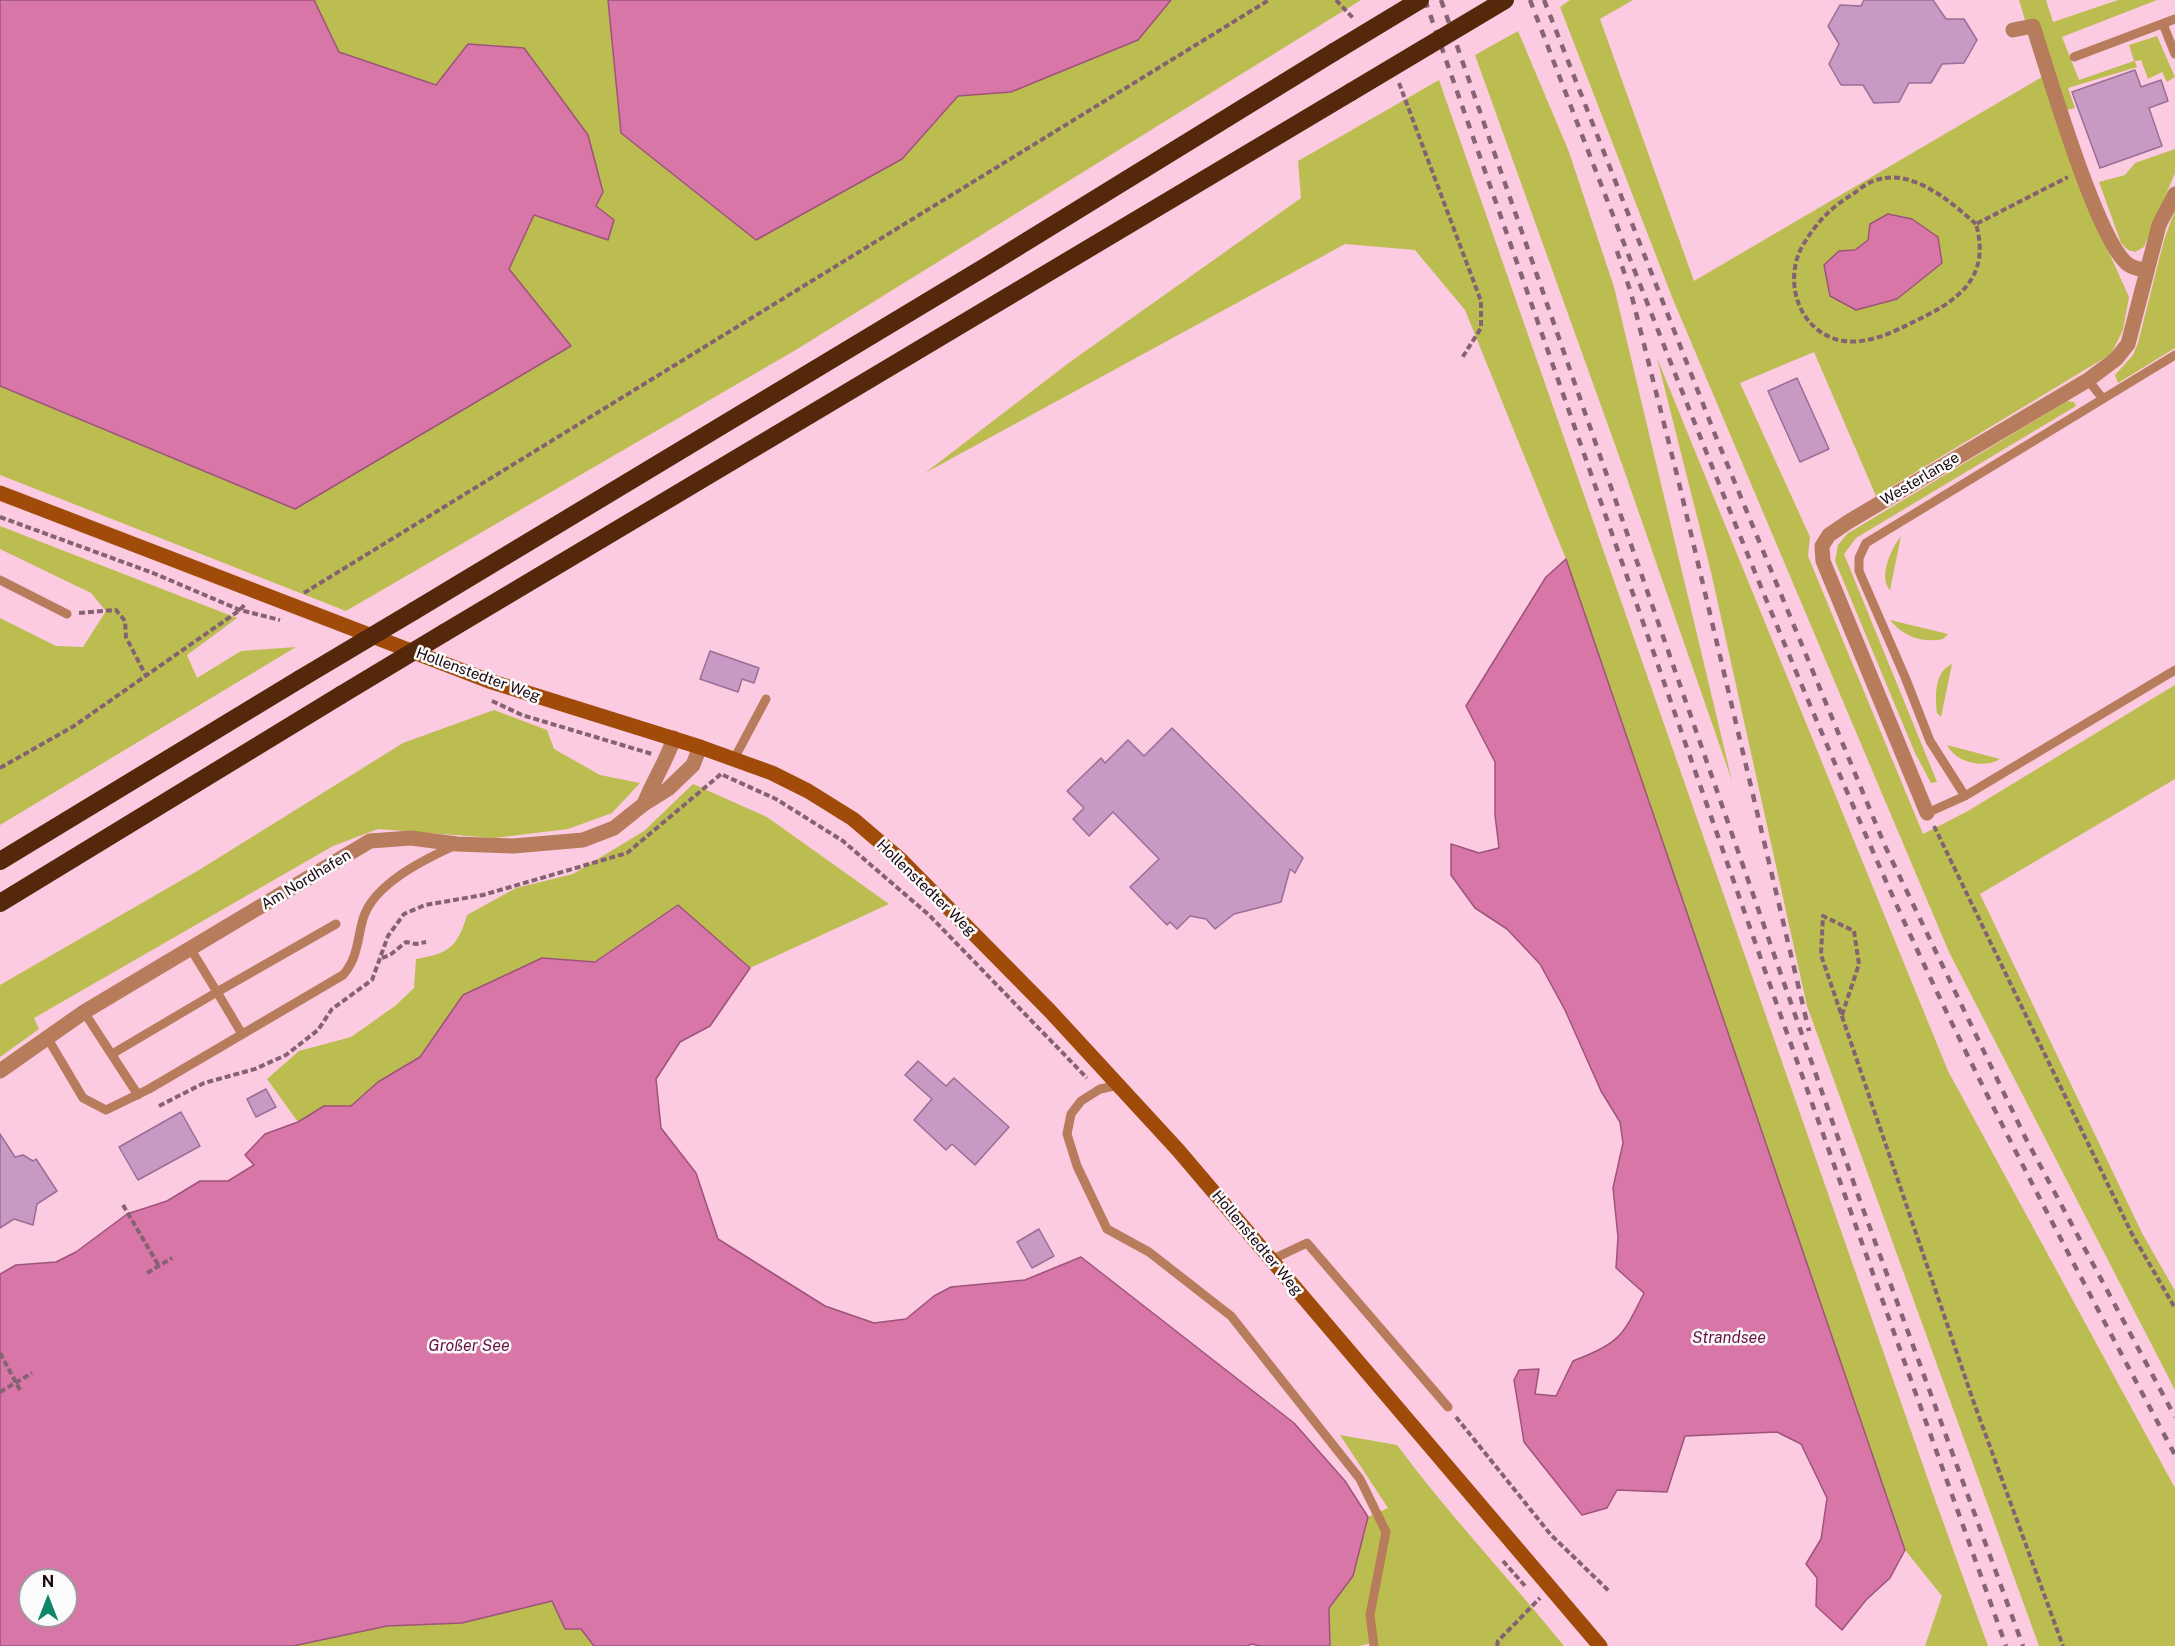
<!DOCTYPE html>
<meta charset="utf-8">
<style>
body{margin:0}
#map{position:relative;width:2175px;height:1646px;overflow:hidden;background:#fccae1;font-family:"Public Sans",sans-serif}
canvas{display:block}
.north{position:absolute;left:18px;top:1568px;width:60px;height:60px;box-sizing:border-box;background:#fbfbfb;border:2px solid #a1999d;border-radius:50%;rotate:0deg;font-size:16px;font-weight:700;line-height:24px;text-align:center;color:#190610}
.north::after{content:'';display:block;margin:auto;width:21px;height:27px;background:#0b8769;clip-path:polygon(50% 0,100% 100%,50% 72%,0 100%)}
</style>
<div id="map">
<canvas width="2175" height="1646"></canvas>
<div class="north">N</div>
</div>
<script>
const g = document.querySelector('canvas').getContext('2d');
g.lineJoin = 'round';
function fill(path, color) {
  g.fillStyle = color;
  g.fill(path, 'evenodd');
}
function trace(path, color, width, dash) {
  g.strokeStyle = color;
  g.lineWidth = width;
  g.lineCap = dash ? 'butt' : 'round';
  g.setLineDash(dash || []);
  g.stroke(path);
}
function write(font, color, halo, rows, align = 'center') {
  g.font = font + ' "Public Sans",sans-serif';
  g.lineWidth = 5;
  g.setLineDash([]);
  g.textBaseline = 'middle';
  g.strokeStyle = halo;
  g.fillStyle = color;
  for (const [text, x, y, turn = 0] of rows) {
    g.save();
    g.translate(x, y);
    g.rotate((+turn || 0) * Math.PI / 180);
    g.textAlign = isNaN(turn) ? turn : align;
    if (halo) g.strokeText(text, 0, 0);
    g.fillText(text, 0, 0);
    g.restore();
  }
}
const green = new Path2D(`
 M0,0H1361L794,351L346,611L0,475Z
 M1570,0H1633L1600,19L1694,281L2042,77L2019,0H2046L2053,22L2118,0H2157L2062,37L2079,80L2134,61L2129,45L2157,36L2175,77L2167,82L2162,72L2148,79L2141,60L2135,61L2137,67L2068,88L2075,108L2054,113L2077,181L2129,297L2123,330L2111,354L1876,496L1814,352L1740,383L1810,537L1808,556L1923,834L1968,811L2175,685V779L1980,894L2142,1233L2175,1291V1390L1949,952L1672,297L1560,7ZM1887,214L1912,219L1856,310L1839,251L1855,250L1869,240L1871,224Z
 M1518,31L1569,152L1614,287L1732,781L1623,467L1475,55Z
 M1439,80L1933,1494L1988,1646H1925L1942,1596L1905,1550L1566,559L1465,310L1415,250L1345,244L925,473L1070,362L1301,198L1298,161Z
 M2175,149V173L2144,247L2135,252L2128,250L2121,243L2099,182L2125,175L2135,163Z
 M2175,210V348L2118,383L2115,375L2133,355L2138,343L2164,240Z
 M1657,358L1948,1071L2175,1488V1646H2039L1807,1006L1711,572Z
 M2067,401L2074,402L2076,406L1856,538L1844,554L1937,782L1931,783L1915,753L1835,561L1838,545L1847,534Z
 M0,526L237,618L187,655L197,678L241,651L296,647L0,825V618L56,646L83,647L106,611L91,593L0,549Z
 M1901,536L1890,590C1878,577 1891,549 1901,536Z
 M1890,620L1948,634L1943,639C1922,643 1904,637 1890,620Z
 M1952,664L1941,717L1937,713C1935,697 1934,672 1952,664Z
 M494,710L547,730L554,749L600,775L640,783L612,813L568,829L494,838L378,829L333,846L34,1018L39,1029L0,1057V985L199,870L403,743Z
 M1947,745L2000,759C1984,769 1956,763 1947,745Z
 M693,784L767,817L889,904L750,968L678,905L595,962L542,958L464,995L420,1057L378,1082L351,1106H324L298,1122L267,1079L299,1051L351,1037L395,1006L414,988L416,959C448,953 457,949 467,915L516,888L573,874L644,831Z
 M1340,1435L1397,1445C1449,1515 1509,1578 1564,1646H1378L1376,1642L1359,1646H1330L1329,1608L1353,1576L1368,1517L1388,1508Z
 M553,1601L565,1629H581L594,1646H293L387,1626L462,1623Z`);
const water = new Path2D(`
 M0,0H314L339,52L436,85L468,44L524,48L588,135L603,192L596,206L614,220L608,240L534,215L509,269L571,346L295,509L0,386Z
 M608,0H1171L1138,40L1011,92L958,96L902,159L756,240L621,133Z
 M1888,214L1912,219L1938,237L1942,263L1897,299L1856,310L1830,296L1824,265L1839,251L1855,250L1868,240L1870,224Z
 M1566,559L1905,1550L1890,1578L1866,1600L1842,1630L1816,1606L1817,1578L1806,1564L1821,1539L1827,1498L1801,1444L1777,1432L1685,1436L1667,1492L1617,1490L1607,1508L1582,1515L1524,1442L1514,1380L1519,1370L1539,1369L1535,1394L1556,1396L1573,1361C1621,1342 1622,1337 1644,1293L1616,1268L1618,1237L1613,1188L1623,1143L1620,1122L1601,1091L1565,1010L1540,964L1507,929L1475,908L1451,875V844L1479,853L1499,848L1495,815V762L1466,706L1546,577Z
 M678,905L750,968L710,1026L680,1042L656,1079L661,1128L696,1173L718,1239L825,1306L874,1323L906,1319L934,1296L951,1287L1025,1280L1081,1257L1294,1423L1345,1481L1368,1517L1353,1576L1329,1608L1330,1646H1260L1252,1644L1247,1646H594L581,1629H565L552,1601L462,1623L387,1626L293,1646H0V1274L16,1265L56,1262L76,1252L127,1214L167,1201L200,1181H228L254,1165L245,1155L265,1134L298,1122L324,1106H351L378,1082L420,1057L463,995L542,958L595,962ZM30,1580H66V1616H30Z`);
const building = new Path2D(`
 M1864,0H1933L1946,19H1964L1977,40L1964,63L1942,64L1931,83H1909L1899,102L1874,103L1863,85H1841L1829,64L1839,44L1828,26L1840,5L1861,6Z
 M2135,70L2141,87L2161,80L2168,101L2149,108L2162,146L2100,168L2072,92Z
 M1797,378L1829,449L1800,462L1768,391Z
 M710,651L759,668L754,683L742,679L738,692L700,679Z
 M1172,728L1303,858L1295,873L1290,869L1281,902L1234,914L1215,929L1206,919L1190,916L1177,929L1170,922L1167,925L1130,887L1159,859L1113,812L1089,836L1073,819L1084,808L1067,791L1101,758L1105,763L1128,740L1144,756Z
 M918,1061L946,1086L954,1078L1009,1127L975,1165L952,1144L946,1150L914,1120L932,1099L905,1075Z
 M266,1089L276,1107L256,1117L247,1099Z
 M181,1112L200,1146L138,1180L119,1147Z
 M0,1134L15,1157L23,1155L33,1161L36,1159L57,1191L37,1204L33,1225L14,1219L0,1228Z
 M1039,1229L1054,1256L1032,1268L1017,1242Z`);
const path = new Path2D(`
 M1336,0L1354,19
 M1399,83L1481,301V328L1462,358
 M1976,224C1951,202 1913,168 1876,180C1868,182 1860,189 1853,194C1830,208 1817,222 1803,245C1782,281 1799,334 1844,341C1866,344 1890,334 1909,324C1954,303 1992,281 1976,224L2068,177
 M0,517L153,573L240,610L280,620
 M304,593L1269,0
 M79,613L116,610L125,621L126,637L145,674
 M492,701L522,715L652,754
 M0,768L74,726L240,610L246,603
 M723,775L776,799L843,841L929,915L1087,1078
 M1934,826L2132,1234L2175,1308
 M382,958L390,955L406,942L416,944L426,942
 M1842,1015L1859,964L1854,931L1823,916L1821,955L1974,1403L2063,1646
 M159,1106L204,1083L255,1069L286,1055L318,1030L332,1009L372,980L388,936L404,914L425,905L483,895L627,853L721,774
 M123,1205L159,1266
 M147,1273L172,1258
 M0,1353L20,1390
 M0,1392L32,1373
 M1456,1417L1551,1535L1610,1592
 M1503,1561L1526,1587
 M1497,1646L1498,1641L1540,1598`);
const lane = new Path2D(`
 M2163,24L2175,54
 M2074,57L2175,19
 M2088,380L2103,399
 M0,580L67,614
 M734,759L766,699
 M1965,796L1930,741L1905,677L1859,571V558L1866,543L2175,355
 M1927,813L1965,796L2175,670
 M190,948L217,992L336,924
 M84,1012L138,1095
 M48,1039L83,1098L106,1110L149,1089L343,975C358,958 357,940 363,919C373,884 425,859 456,845
 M112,1054L217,992L242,1034
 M1119,1085L1100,1089L1081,1101L1071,1114L1067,1134L1077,1166L1107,1229L1149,1252L1231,1316L1360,1479L1386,1532L1370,1615L1374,1646
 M1271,1260L1307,1243L1448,1407`);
const street = new Path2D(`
 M2013,30L2033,26C2047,68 2098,245 2129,265C2133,268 2141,269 2146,271
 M644,804C653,781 666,762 674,738
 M1927,813L1823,561L1822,546L1829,535L1848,522L2088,380L2116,359L2128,344L2159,225L2175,194
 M0,1071L84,1012L370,841L411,838L457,844L513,846L583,840L614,828L644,804L668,789L693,765L700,747`);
const secondary = new Path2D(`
 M0,493L489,681L700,747L772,773L808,791L853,819L901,860L1050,1011L1178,1150L1600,1646`);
const highway = new Path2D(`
 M414,611L985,267L1334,52
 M444,633L1351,92
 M0,861L300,679
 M0,903L341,695`);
const rail = new Path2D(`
 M1425,0L1783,1022L2006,1646
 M1441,0L1859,1198L2023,1646
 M1530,0C1639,284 1749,568 1871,847C1961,1055 2069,1255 2175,1455
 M1544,0L1716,437L1885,846L2026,1139L2175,1417
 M1617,251L1631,293L1678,479L1809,1031`);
const highwayBridge = new Path2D(`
 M1334,52L1420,0
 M1351,92L1505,0
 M300,679L414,611
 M341,695L444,633`);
const streetNames = [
 ["Westerlange",1920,479,-31],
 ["Hollenstedter Weg",478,675,20],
 ["Am Nordhafen",306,880,-31],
 ["Hollenstedter Weg",926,888,44],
 ["Hollenstedter Weg",1257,1243,50]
];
const waterNames = [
 ["Strandsee",1729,1338],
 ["Großer See",469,1346]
];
fill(green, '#bcbd50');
fill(water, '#d776a7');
trace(water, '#9e547a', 1.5);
fill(building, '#c89ac3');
trace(building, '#9a6e96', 1.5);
trace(path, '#846272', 4, [6, 3]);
trace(lane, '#b77c5b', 9);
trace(street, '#b77c5b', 15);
trace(secondary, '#a04b0a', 15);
trace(highway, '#55280b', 18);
trace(rail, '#866475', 4.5, [8, 8]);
trace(highwayBridge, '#55280b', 18);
write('15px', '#190610', '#fbfbfb', streetNames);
write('italic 16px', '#691246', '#fbfbfb', waterNames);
</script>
